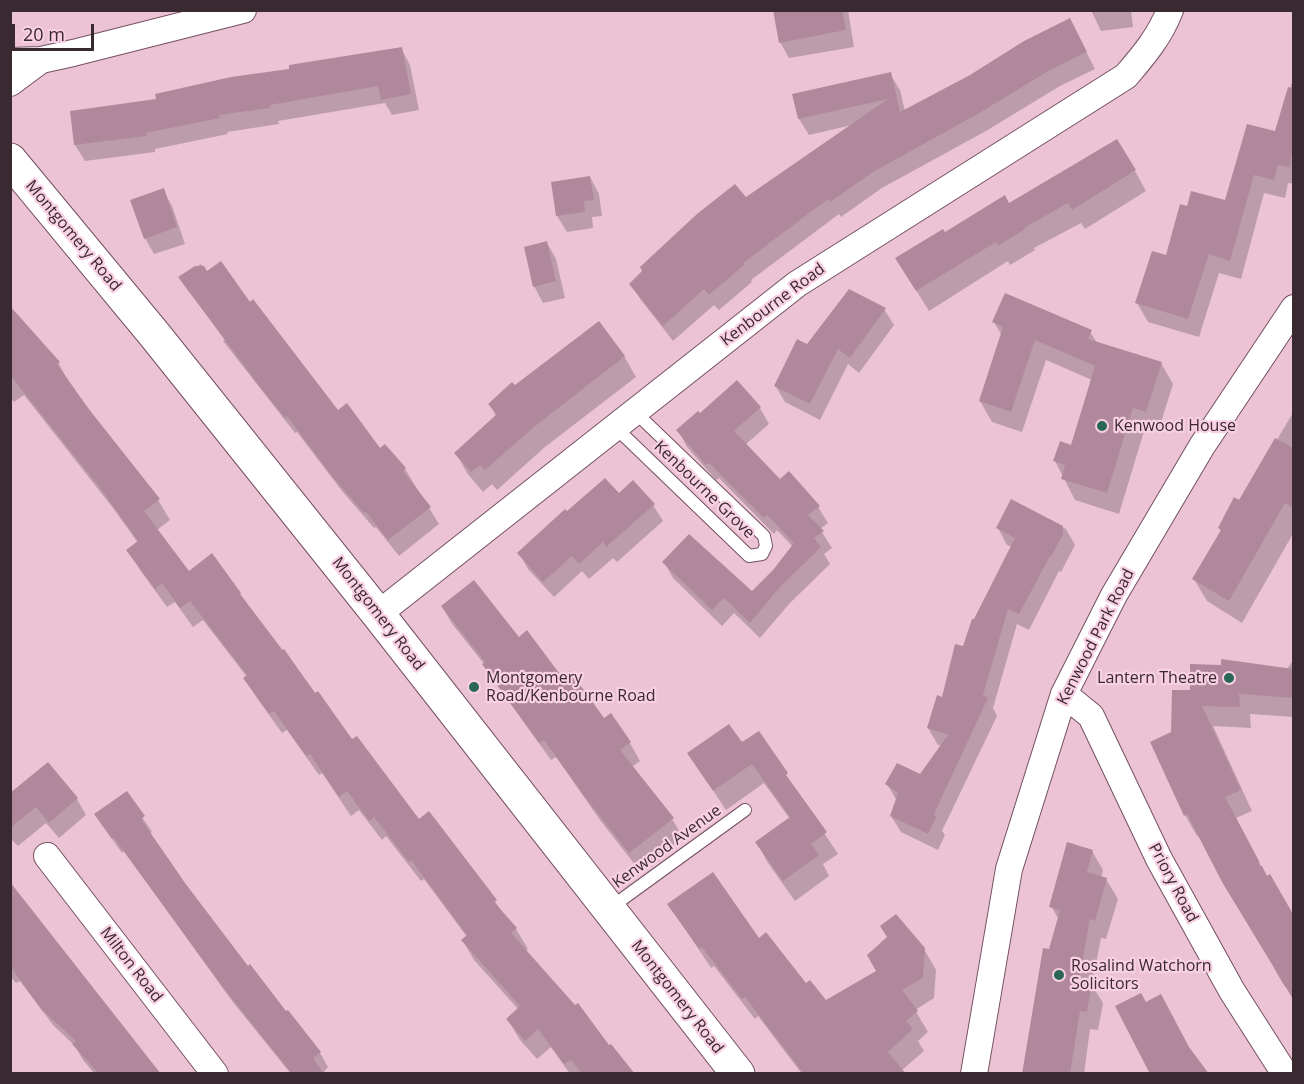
<!DOCTYPE html>
<style>
body{margin:0}
#map{position:relative;width:1304px;height:1084px;overflow:hidden;background:#ecc3d5;font-family:"Open Sans",sans-serif}
canvas{display:block}
.frame{position:absolute;inset:0;border:12px solid #392930;pointer-events:none}
.scale{position:absolute;left:12px;top:24px;width:82px;height:27px;box-sizing:border-box;border:3px solid #392930;border-top:0;padding-left:8px;font-size:18px;line-height:21px;white-space:nowrap;color:#392930;-webkit-text-stroke:4px #f9d0e3;paint-order:stroke}
</style>
<div id="map">
<canvas width="1304" height="1084"></canvas>
<div class="frame"></div>
<div class="scale">20 m</div>
</div>
<script>
const g = document.querySelector('canvas').getContext('2d');
g.lineJoin = 'round';
function fill(path, color) {
  g.fillStyle = color;
  g.fill(path, 'evenodd');
}
function trace(path, color, width, dash) {
  g.strokeStyle = color;
  g.lineWidth = width;
  g.lineCap = dash ? 'butt' : 'round';
  g.setLineDash(dash || []);
  g.stroke(path);
}
function write(font, color, halo, rows, align = 'center') {
  g.font = font + ' "Open Sans",sans-serif';
  g.lineWidth = 4.5;
  g.setLineDash([]);
  g.textBaseline = 'middle';
  g.strokeStyle = halo;
  g.fillStyle = color;
  for (const [text, x, y, turn = 0] of rows) {
    g.save();
    g.translate(x, y);
    g.rotate((+turn || 0) * Math.PI / 180);
    g.textAlign = isNaN(turn) ? turn : align;
    if (halo) g.strokeText(text, 0, 0);
    g.fillText(text, 0, 0);
    g.restore();
  }
}
const shadow = new Path2D(`
 M774,10H848L854,47L789,58L780,42Z
 M1091,10H1131L1133,27L1101,31Z
 M1078,36L1095,69L1060,86L986,131L882,188L841,217L839,214L751,280L752,282L719,310L714,305L673,341L641,300L631,284L746,199L852,125L809,135L799,119L794,96L890,74L900,90L905,111Z
 M401,48L410,65L419,110L392,115L385,103L278,121L279,124L227,132L228,134L155,149V152L85,161L75,145L71,112L158,100Z
 M1294,76V184L1288,183L1285,198L1264,193L1241,279L1219,273L1199,337L1148,322L1137,303L1167,257L1188,208L1226,202L1276,133Z
 M1135,171L1146,191L1085,229L1081,223L1034,248L1035,250L1010,265L1008,261L929,311L909,279L944,234L1009,205Z
 M590,177L599,194L602,216L592,217L593,228L567,232L557,216L552,183Z
 M163,190L172,206L185,244L154,254L145,238Z
 M547,243L556,259L565,298L543,303L534,286Z
 M201,264L207,273L249,304L337,412L405,469L439,524L399,556L376,527L374,528L342,491L297,432L295,433L231,351L223,341L225,340L191,292H189L180,278Z
 M10,308L58,362L69,383L158,500L170,520L157,530L188,573L240,594L352,741L419,821L495,901L503,914L516,929L528,949L525,951L633,1074H570L551,1047L537,1059L520,1040L508,1020L519,1010L474,960L463,941L467,937L424,879L421,881L386,836L382,840L359,810L351,816L322,773L319,775L287,730L282,733L257,698L245,678L247,677L203,620L193,627L175,602L167,607L140,570L128,550L138,543L113,508L24,395L14,402L10,397Z
 M884,309L894,325L859,373L848,364L820,420L785,402L775,385L807,346Z
 M994,322L1090,332L1098,344L1161,363L1173,384L1158,432L1145,428L1119,514L1075,500L1055,461L1072,447L1092,380L1046,360L1022,432L992,422L980,401L1002,336Z
 M624,356L636,377L545,447L497,490L492,484L483,492L467,473L456,453L496,416L489,404L515,387Z
 M737,382L760,408L769,424L745,445L780,481L818,507L828,523L820,529L832,548L824,554L830,564L789,604L760,638L734,613L722,626L673,578L664,562L752,593L775,571L793,547L777,530L774,534L719,478L716,480L687,447L678,430L699,415Z
 M1294,411V532L1242,623L1207,601L1194,579L1222,532L1219,528L1240,502Z
 M1012,501L1066,529L1075,545L1061,572L1059,571L1029,630L1017,624L993,708L997,716L942,831L945,835L938,850L901,832L891,816L897,801L887,784L921,776L942,746L938,745L928,728L943,699L975,621L1012,547L1007,545L998,528Z
 M653,505L663,521L617,562L613,558L589,579L582,571L554,597L528,569L519,553L567,513Z
 M442,607L518,639L630,743L640,761L632,767L672,819L683,837L640,871L600,820L556,757L551,760L495,682L485,665L453,625Z
 M1294,659V717L1250,714L1251,728L1213,726L1252,811L1236,818L1267,878L1270,876L1294,917V997L1283,984L1274,968L1276,967L1199,835L1197,836L1185,815L1172,733L1191,692L1287,669Z
 M758,733L838,854L823,864L829,876L795,901L768,863L757,843L790,819L764,783L726,810L689,754L742,745Z
 M48,764L77,799L86,815L59,838L46,823L18,846L10,838V795Z
 M126,793L152,832L149,834L184,884L248,968L320,1053L328,1067L322,1074H291L232,1001L124,851L122,853L105,829Z
 M1092,851L1103,870L1101,878L1106,879L1118,899L1106,939L1101,938L1092,985L1103,1003L1098,1030L1090,1029L1084,1074H1024L1059,920L1051,906Z
 M10,884L159,1074H95L83,1060L75,1046L53,1025L20,981L16,983L10,976Z
 M669,904L758,940L826,1002L924,949L936,970L934,998L915,1010L928,1032L918,1041L924,1051L901,1071L904,1074H802L758,1016L755,1019L714,966L711,968Z`);
const building = new Path2D(`
 M773,10H842L846,30L779,43Z
 M1070,18L1087,52L1050,70L976,115L873,172L830,202L828,199L743,263L744,265L709,295L704,289L663,326L629,284L642,271L640,267L697,214L735,184L746,197L888,99L798,119L792,94L891,72L900,112L970,75L1024,41Z
 M402,47L411,94L381,100L378,86L270,105V108L219,115L220,118L146,133L147,136L74,145L70,111L156,99L155,94L231,77L289,69V65Z
 M1288,87L1293,88V148L1290,167L1278,165L1274,180L1254,175L1230,261L1209,254L1188,319L1135,303L1152,251L1166,255L1180,204L1187,206L1191,191L1225,200L1247,124L1275,131Z
 M1117,139L1136,170L1072,210L1068,203L1024,228L1025,229L998,246L996,242L916,291L895,258L943,229L945,232L1005,195L1009,203Z
 M590,176L594,200L584,201L585,212L556,216L551,182Z
 M164,188L177,227L144,239L130,200Z
 M547,241L556,281L533,287L524,247Z
 M221,261L250,302L253,299L338,410L347,403L380,448L385,444L406,468L403,471L431,507L388,540L366,512L364,513L331,475L287,416L285,418L260,387L178,277L195,266H204L207,271Z
 M849,289L886,308L850,358L838,349L810,404L774,386L797,339L807,344Z
 M1005,293L1092,330L1088,339L1162,362L1146,412L1133,408L1107,493L1061,479L1065,465L1053,461L1060,441L1071,445L1095,366L1035,340L1011,412L979,401L1003,327L992,322Z
 M10,306L60,362L57,364L88,408L160,499L144,511L189,571L212,553L241,593L240,594L282,650L284,649L315,693L318,691L352,739L357,736L419,819L429,811L497,900L494,902L517,928L511,933L575,1005L578,1003L609,1045L611,1044L635,1074H582L571,1060L564,1064L538,1029L525,1041L506,1019L520,1006L461,940L467,935L411,860L409,862L374,817L369,821L347,791L339,797L310,754L306,756L274,711L269,714L243,678L247,675L190,601L180,608L162,583L155,589L126,550L138,541L100,488L10,375Z
 M599,321L625,356L534,427L485,470L480,465L471,472L454,453L497,414L488,404L512,382L515,385Z
 M737,380L761,407L734,431L780,479L789,471L820,506L808,515L824,531L814,538L821,547L780,587L750,623L724,598L712,610L662,562L689,534L752,591L773,570L794,543L767,515L764,518L709,463L706,465L676,430L698,411L700,413Z
 M1275,438L1293,448V508L1285,503L1229,601L1192,579L1221,530L1218,528L1234,497L1239,500Z
 M605,478L619,493L633,480L655,504L606,547L603,542L579,564L572,556L543,582L517,553L565,509L567,511Z
 M1011,499L1063,526V534L1051,557L1050,556L1019,614L1008,609L983,695L988,698L934,814L936,817L928,834L890,816L898,793L885,784L897,763L920,774L948,735L927,728L937,695L942,697L955,644L963,646L972,619H974L1015,538L996,528Z
 M474,580L519,637L527,630L562,677L570,671L604,718L611,713L631,742L620,750L674,818L629,853L588,801L544,740L539,743L482,664L485,662L441,606Z
 M1221,659L1293,669V698L1239,694L1240,707L1202,706L1241,790L1225,797L1259,861L1260,866H1262L1267,876L1270,874L1293,914V999L1222,882L1187,814L1184,816L1150,742L1171,732L1172,690H1190V664L1221,665Z
 M729,724L742,742L759,731L788,773L786,775L827,832L811,844L819,855L783,881L755,842L790,817L752,764L713,791L687,753Z
 M48,762L78,798L49,823L36,807L10,828V793Z
 M127,791L145,816L141,819L185,883L248,966L250,964L286,1011L288,1010L321,1052L313,1058L324,1074H292L222,986L114,838L112,839L94,814Z
 M1067,842L1093,850L1087,872L1107,878L1095,921L1090,919L1079,980L1092,982L1087,1012L1080,1011L1070,1074H1022L1043,948L1049,949L1060,910L1049,907Z
 M713,872L759,938L766,932L806,983L810,980L826,1000L876,971L867,955L887,937L880,926L896,914L925,948L923,978L902,990L918,1011L906,1021L913,1029L888,1052L906,1074H804L745,997L742,999L702,947L699,949L667,904Z
 M10,882L161,1074H99L72,1044L76,1041L41,1009L10,966Z
 M1141,993L1146,1002L1161,994L1189,1047L1209,1074H1150L1115,1006Z`);
const lane = new Path2D(`
 M614,426L749,556L762,554L766,546L764,536L635,412
 M610,908L745,810`);
const street = new Path2D(`
 M10,61L41,60L73,53L243,10
 M10,83L41,60
 M378,614L797,284L1126,76C1144,55 1160,36 1170,10
 M1064,694L1091,716L1159,859L1232,991L1285,1074
 M47,856L215,1074
 M974,1074L1009,869L1064,694L1114,595L1202,446L1294,308`);
const secondary = new Path2D(`
 M10,160L154,334L378,614L738,1074`);
const markers = [
 [1102,426,6,"#296754"],
 [1229,678,6,"#296754"],
 [474,687,6,"#296754"],
 [1059,975,6,"#296754"]
];
const streetNames = [
 ["Montgomery Road",73,236,50],
 ["Kenbourne Road",773,305,-37],
 ["Kenbourne Grove",704,490,44],
 ["Montgomery Road",378,614,52],
 ["Kenwood Park Road",1096,637,-63],
 ["Kenwood Avenue",667,847,-36],
 ["Priory Road",1173,883,62],
 ["Milton Road",131,965,52],
 ["Montgomery Road",677,997,52]
];
const poiNames = [
 ["Kenwood House",1114,426],
 ["Montgomery",486,678],
 ["Road/Kenbourne Road",486,696],
 ["Lantern Theatre",1217,678,"right"],
 ["Rosalind Watchorn",1071,966],
 ["Solicitors",1071,984]
];
fill(shadow, '#0003');
fill(building, '#af899b');
trace(lane, '#735060', 14);
trace(street, '#735060', 28);
trace(secondary, '#735060', 35);
trace(lane, '#fff', 12);
trace(street, '#fff', 26);
trace(secondary, '#fff', 33);
for (const [x, y, r, color] of markers) {
  const dot = new Path2D();
  dot.arc(x, y, r, 0, 2 * Math.PI);
  g.fillStyle = color;
  g.fill(dot);
  trace(dot, '#f9d0e3', 2);
}
write('16px', '#392930', '#f9d0e3', streetNames);
write('16px', '#392930', '#f9d0e3', poiNames, 'left');
</script>
